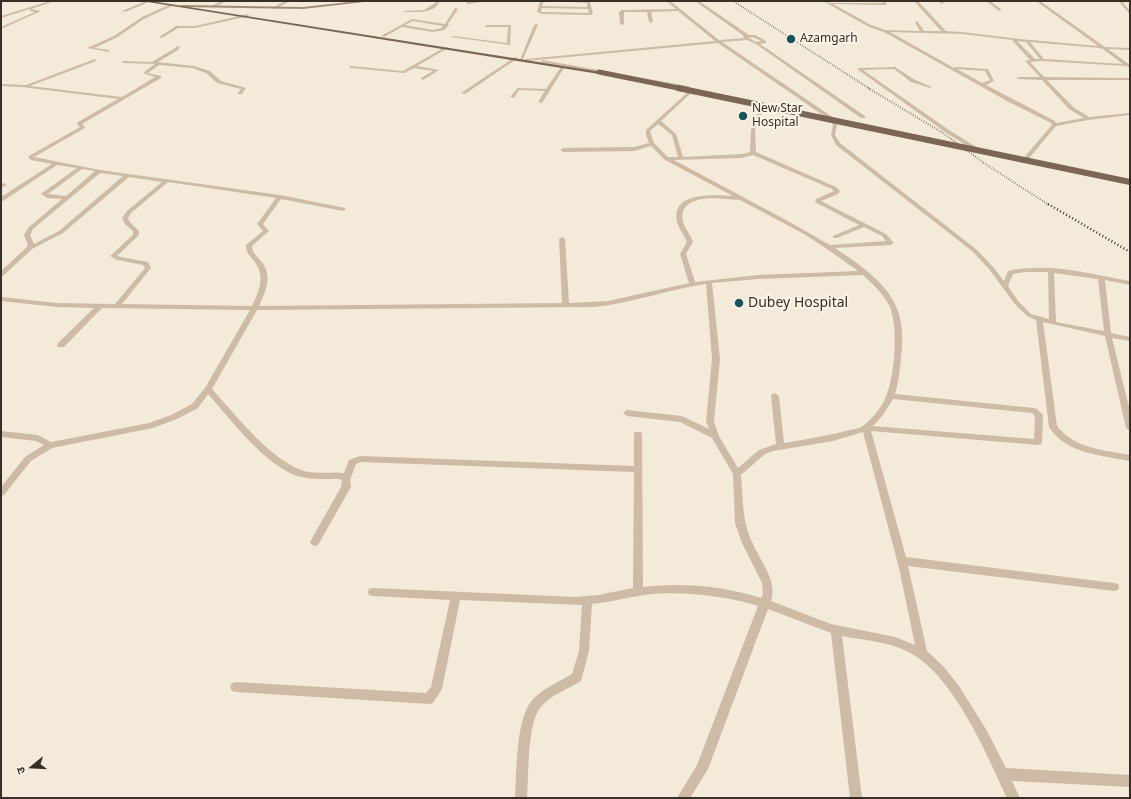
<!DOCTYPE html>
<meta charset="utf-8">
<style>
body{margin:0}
#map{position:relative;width:1131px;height:799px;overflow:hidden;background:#f4eada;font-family:"Noto Sans","Noto Sans Devanagari",sans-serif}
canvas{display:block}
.frame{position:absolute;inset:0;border:2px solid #382e27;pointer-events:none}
.north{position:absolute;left:12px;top:747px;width:40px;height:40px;-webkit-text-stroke:3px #fbf4e7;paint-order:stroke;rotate:252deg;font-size:11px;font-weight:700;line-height:16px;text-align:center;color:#382e27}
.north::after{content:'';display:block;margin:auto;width:14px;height:18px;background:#382e27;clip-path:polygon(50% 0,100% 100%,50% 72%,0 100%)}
</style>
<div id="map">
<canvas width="1131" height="799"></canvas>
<div class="frame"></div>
<div class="north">उ</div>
</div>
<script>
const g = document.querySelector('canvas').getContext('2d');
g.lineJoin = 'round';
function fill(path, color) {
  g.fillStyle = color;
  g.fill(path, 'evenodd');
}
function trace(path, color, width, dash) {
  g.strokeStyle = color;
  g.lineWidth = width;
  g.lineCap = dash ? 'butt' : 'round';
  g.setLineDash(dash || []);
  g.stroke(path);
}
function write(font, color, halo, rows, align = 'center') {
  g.font = font + ' "Noto Sans",sans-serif';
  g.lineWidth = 4;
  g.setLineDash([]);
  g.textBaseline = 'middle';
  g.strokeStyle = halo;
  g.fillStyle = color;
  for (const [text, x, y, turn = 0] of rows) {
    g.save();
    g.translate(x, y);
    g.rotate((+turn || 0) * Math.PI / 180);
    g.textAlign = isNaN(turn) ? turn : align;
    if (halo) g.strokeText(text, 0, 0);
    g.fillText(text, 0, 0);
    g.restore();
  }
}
const minor = new Path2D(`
 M50,1H55L31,9L41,11L1,29V27L35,12L30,11V9L1,18V16Z
 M146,1L149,2L125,12L122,11Z
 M221,1H226L215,7L212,6Z
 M285,1H290L275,9L272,8Z
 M436,1H440C435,14 416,12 405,12L403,11L424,10L435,3Z
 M467,1H489L468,4L466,3Z
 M540,1H544L542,6L587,7V3L556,1H588L590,2L593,14L591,15L542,14L537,12ZM542,8L588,9L589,13L542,12L541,11Z
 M666,1H670L719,40L744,38L743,37L744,36L695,1H699L749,35H755L766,41V43L760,44L865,116V118H861L756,44L747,40L722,42L834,118L837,125L835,135L840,143L976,249L993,267L1004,281L1008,271C1048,262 1091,274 1130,281V285L1105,280L1111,333L1130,337V341L1112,338L1130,411V431L1126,428L1105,336L1043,322L1057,426C1075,449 1104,450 1130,455V461C1101,455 1066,454 1049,427L1036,320L1027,316L1014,303L989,269L972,251L836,145L831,135L833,125L830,120L718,43L526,61L524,60L526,59L715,41L678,11L651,12L653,22L651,23L649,22L647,12H624V24L622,25L620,24L619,12L622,10L676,9ZM753,37L761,41L756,42L749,38ZM1025,272H1048L1049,319L1031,314L1018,301L1008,286L1013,274ZM1054,273L1098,279L1104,331L1056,322Z
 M823,1L831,3H883L881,1H885L887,4L885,5L833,4L871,25L885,30L920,31L915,22L917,21L924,31H941L914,1H918L946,31L962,32L1020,39L1098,46L1036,1H1040L1105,47L1130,48V50L1108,49L1130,65V68L1126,66L1042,61L1030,62L1044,77L1130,78V80H1047L1073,107L1089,117L1130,113V115L1088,120L1056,126L1025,163H1021V161L1052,125L1051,123L1007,101L884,32L869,27ZM890,32L962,34L1012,40L1030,60L1025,61L1040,77H1019L1017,78V79L1042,80L1069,109L1084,118L1056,123L1055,121L986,85L994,81L988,69L956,67L954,68ZM1017,41L1026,42L1040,59H1035ZM1030,42L1099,48L1103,49L1123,64L1044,59ZM957,69L985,71L990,80L982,83Z
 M938,1H942L944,3L941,4Z
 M986,1H990L1002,10L999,11Z
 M1121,1H1130L1123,3L1130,11V14L1120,3Z
 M171,4L174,5L144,19L116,38L94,48L109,50V52L87,48L114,36L142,17Z
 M455,8L458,9L448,24L449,25L444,30L433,32L402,27L384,37L381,36L412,19L445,24ZM413,21L443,26L442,28L433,30L405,25Z
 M248,14L249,16L195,28H178L162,38L159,37L176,26H195Z
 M536,24L538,25L523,59L520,60L534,25Z
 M486,25H511L510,45L451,37L453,36L507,43L508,27H485Z
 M177,46L180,47L178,50L158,62L194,66L210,71L221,81L246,88L242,94H238V93L241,89L217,83L206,73L192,68L159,65L148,73L161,76V78L82,124L85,127V128L34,157L100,170L280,195L345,208L346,209L343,211L281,199L263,224L269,231L252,246C252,253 257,256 261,261C273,276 266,291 259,306L562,303L559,239L562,237L565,239L569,303L608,301L689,283L680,254L687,242C684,235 679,229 677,222C670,191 715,195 733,196L665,160L651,146L634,151L563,152L560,150L563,148L634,147L649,143L646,135V130L688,92L690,93V94L661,121L676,134L683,157L742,154L750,152L751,130L759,110L750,105L752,104L764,108L755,130L756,152L836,187L840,191L838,194L821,201L886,234L894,243L891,245L835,248C859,264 888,283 898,311C903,326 903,342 901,357C900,369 899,382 895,394L1034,408L1037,409L1043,415L1042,442L1041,444L1038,445L871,431L906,557L1114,583L1118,584L1119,587L1118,590L1114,591L908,566L927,651L944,667L959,686L987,731L1006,768L1130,775V787L1012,781L1020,798H1007C986,753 951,668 902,649C883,641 862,640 842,636L862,798H850L831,633L768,609L708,769L690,798H677L697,765L758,606C729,596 683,591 652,594C632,596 612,602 592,604L589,651L581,681C568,689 550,695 540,708C527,725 529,775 527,798H515C517,771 515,715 535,697C546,687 560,681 572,674L579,651L582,605L460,600L442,689L433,703L429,704L236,692L232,691L230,687L232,683L236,682L426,693L431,687L450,600L373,596L369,595L368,592L369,589L373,588L576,597L598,595L633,588L634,472L361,462L356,464L350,480L351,487L318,545L315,546L312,545L310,542L341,487L342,481L340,479C326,479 310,480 297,476C264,464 231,420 208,394L198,408L177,419L153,428L52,448L31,461L4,495L1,496V487L25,457L44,445L36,441L1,437V431L38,435L51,442L149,423L171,415L192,404L205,388L250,310L102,308L64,347H58L57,345L58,343L94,308L57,307L1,301V297L57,303L115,304L145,268L143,265L117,260L110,256L133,235V231L125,224L122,218L127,211L162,182L129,177L63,233L32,249L3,276L1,277V271L27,247L28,245L24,235L29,227L62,199L47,198L41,194L42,193L77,168L57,165L3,201L1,202V197L52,164L31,160L28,157L29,156L80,127L77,124L78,122L118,99L22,87L1,86V84L26,85L95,59L96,61L30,86L122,97L155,77L143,73L155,64L123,63L122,61L152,62L175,48ZM658,124L672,135L678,157H668L654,143L650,131ZM753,155L832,189L834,191L816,199L815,202L859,225L833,236V238H837L864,227L882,236L886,241L830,245L786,220L674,160L742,158ZM82,169L95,171L66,196L48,194ZM100,173L123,176L59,231L34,244L30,235L33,229ZM168,182L276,198L257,224L263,231L246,245C246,253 250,256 254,261C266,276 259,291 252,306L122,304L151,268L148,262L121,257L117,256L139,235V231L130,222L128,218L131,213ZM712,198L740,200L804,234L827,249L858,271L758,275L695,282L686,254L693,242C691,235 685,229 683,222C679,202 697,199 712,198ZM863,275C873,284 883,294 889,305C899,326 895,377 885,399C881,408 873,418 864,425C861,428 855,429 850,430C828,436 806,439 784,443L779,396L775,393L772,394L771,396L776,444L759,450L738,468L719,436L714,421L720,359L712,283L758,279ZM706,284L712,359L706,421L709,429L682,416L627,410L623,413L627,416L680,422L712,438L733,474L735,523L742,543L762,583L763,594L761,598C725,586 681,582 643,587L642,434L641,432H635L634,434V466L360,456L349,460L344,473C330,471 314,475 301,470C269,458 235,414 212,389L257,310L595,307C633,303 669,289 706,284ZM893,399L1032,413L1035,416L1034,439L873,426L883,415ZM863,432L899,568L915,645L895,637L831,624L771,601C778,582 761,562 753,544C742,523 743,499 741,475L765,454L773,451L833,441Z
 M445,47L448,48L417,66L439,70L423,80L421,79V78L433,71L414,68L404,73L351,68L349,67L351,66L403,71Z
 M515,57L518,58L465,94L461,93Z
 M542,60L688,86L690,87L688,88L541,62Z
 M561,67L564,68L542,103L538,102L545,91L519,90L514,98L510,97L518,88L546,89Z
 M895,67L915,80L932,87L930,88L911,82L894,69L863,70L949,130L981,150V152H977L945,132L857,69L859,68Z
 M4,183L7,185L1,188V184Z`);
const secondary = new Path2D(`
 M358,1H373L303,9L182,7L180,6L182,5L303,7Z`);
const primary = new Path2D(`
 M141,1H151L602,72L599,74Z`);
const railFar2 = new Path2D(`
 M733,1L870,89`);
const railFar1 = new Path2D(`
 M868,88L943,133L984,163L1049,205`);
const rail = new Path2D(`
 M1048,204L1130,252`);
const primaryBridgeFar1 = new Path2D(`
 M599,72L683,89`);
const primaryBridge = new Path2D(`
 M678,88L1130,182`);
const markers = [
 [791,39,5,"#18525d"],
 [743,116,5,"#18525d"],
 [739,303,5,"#18525d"]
];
const farPoinames = [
 ["Azamgarh",800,39],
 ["New Star",752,109],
 ["Hospital",752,123]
];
const poiNames = [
 ["Dubey Hospital",748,303]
];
fill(minor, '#cdbba5');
fill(secondary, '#a18a76');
fill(primary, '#7b6656');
trace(railFar2, '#382e27', 1.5, [0.5, 1.5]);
trace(railFar1, '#382e27', 2, [0.5, 2]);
trace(rail, '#382e27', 2.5, [1, 2.5]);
trace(primaryBridgeFar1, '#7b6656', 5);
trace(primaryBridge, '#7b6656', 6);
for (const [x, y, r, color] of markers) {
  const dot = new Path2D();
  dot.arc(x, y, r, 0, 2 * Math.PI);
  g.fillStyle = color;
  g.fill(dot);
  trace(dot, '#fbf4e7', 1.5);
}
write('12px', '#382e27', '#fbf4e7', farPoinames, 'left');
write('14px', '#382e27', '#fbf4e7', poiNames, 'left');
</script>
